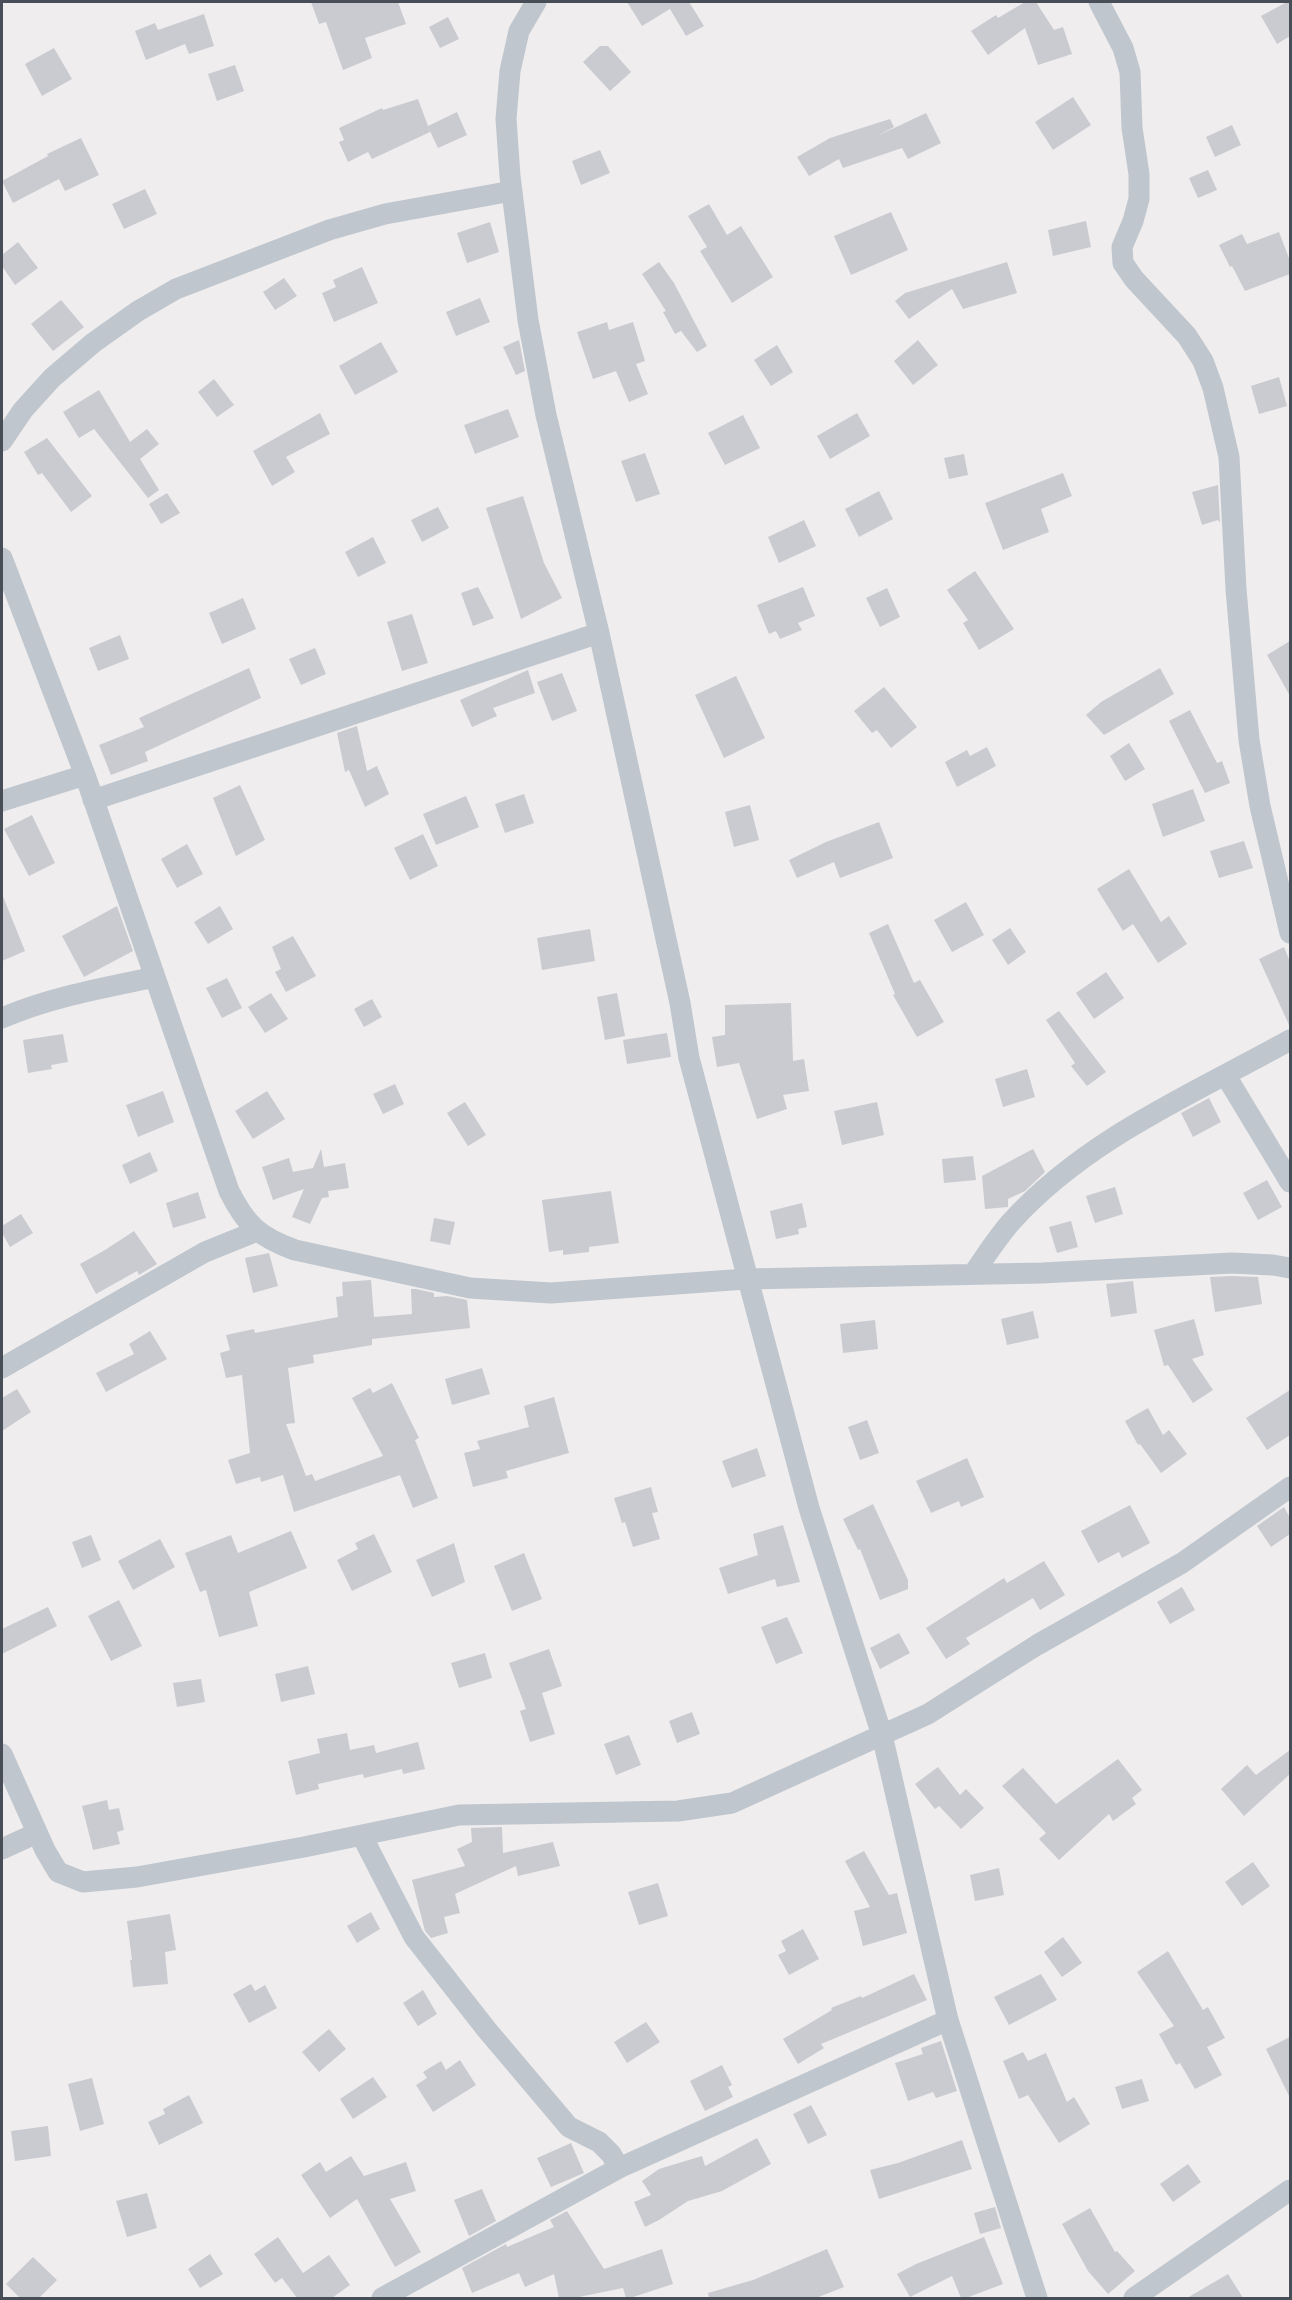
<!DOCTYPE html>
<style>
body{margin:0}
#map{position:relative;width:1292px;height:2300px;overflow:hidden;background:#efeded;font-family:"Titillium Web",sans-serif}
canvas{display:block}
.frame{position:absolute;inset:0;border:3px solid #474e58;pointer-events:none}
</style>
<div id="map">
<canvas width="1292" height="2300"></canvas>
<div class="frame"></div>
</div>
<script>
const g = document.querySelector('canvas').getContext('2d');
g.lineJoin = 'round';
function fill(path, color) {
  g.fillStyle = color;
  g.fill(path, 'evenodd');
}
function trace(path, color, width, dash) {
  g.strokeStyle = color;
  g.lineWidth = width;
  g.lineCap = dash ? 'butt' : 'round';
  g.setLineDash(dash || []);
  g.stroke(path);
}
const building = new Path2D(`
 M311,2H398L406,24L365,38L372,58L343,70L326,22L319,24Z
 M627,2H689L704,26L686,36L670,9L642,26Z
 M1025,2H1036L1054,30L1063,27L1072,54L1038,65L1025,28L988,55L971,31L996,15L998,18Z
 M1287,2H1290V36L1277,44L1261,16Z
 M204,14L214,46L189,54L185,44L146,60L135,31L155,23L158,30Z
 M448,17L459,39L440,48L429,27Z
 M600,46H608L631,72L610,91L583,62Z
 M54,48L72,79L42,96L25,64Z
 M235,65L244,91L217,101L208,74Z
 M1073,97L1091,125L1053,150L1035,122Z
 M418,99L428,126L457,112L467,135L438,148L428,127L430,132L372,159L368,152L348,162L339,142L344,140L339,128L382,108L383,110Z
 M926,113L941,143L908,159L902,148L843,168L839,159L809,176L797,157L830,138L890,119L894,127L877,136Z
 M1232,125L1241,145L1215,157L1206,137Z
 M81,138L99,175L65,191L59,179L13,203L2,181L48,156L47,154Z
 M600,150L610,173L581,185L572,161Z
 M1208,170L1217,190L1198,198L1189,178Z
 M145,189L157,214L124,229L112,204Z
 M709,204L727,235L741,226L773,277L732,303L700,251L707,247L688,216Z
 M891,212L908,250L851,275L834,236Z
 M1086,221L1091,247L1053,256L1048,230Z
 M490,222L499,252L467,263L457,233Z
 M1279,232L1290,261V274L1245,291L1232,266L1230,267L1219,245L1242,234L1247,244Z
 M18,242L38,268L15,285L2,266V255Z
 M659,262L674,283L707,346L697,352L681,331L675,334L663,312L666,311L642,274Z
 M1007,262L1017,293L963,309L952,289L909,319L895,301L905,293Z
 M362,267L378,303L334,322L322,293L336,287L333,280Z
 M284,278L297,296L275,310L263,292Z
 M480,298L490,322L456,336L446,312Z
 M61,300L84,327L53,351L31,324Z
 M607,322L609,330L633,322L645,361L636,364L648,394L629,402L616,371L593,379L577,332Z
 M519,340L525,371L516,375L503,347Z
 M918,340L938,365L913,385L894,361Z
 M381,342L398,372L355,395L339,366Z
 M777,345L793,372L771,386L754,360Z
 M1279,377L1287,406L1259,414L1251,386Z
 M214,379L234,405L217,417L198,392Z
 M99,390L130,442L147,429L159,444L140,459L159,490L148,498L94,429L79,438L63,412Z
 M508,409L519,437L475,454L464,425Z
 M320,413L330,434L286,457L295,472L272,486L253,451Z
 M857,413L870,436L830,459L817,436Z
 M743,415L760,448L725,465L708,433Z
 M47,438L92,496L71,512L42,473L38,475L24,452Z
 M645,453L660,494L636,502L621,461Z
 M964,454L968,475L949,479L944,458Z
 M1063,473L1072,496L1041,509L1049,532L1003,550L985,503Z
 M1218,485L1220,523L1218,520L1202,525L1192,492Z
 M879,491L893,519L859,537L845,509Z
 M167,493L180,513L161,524L149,504Z
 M523,496L544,563L562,598L521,619L486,508Z
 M438,507L449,528L422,542L411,520Z
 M804,520L816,546L779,563L768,537Z
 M373,537L386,563L358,577L345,552Z
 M975,571L1014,629L979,650L963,623L968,620L947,590Z
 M478,587L494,618L473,626L461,593Z
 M803,587L815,616L798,623L802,630L780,639L776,631L769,634L757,605Z
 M887,588L900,617L880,627L866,598Z
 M243,598L256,629L222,644L209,613Z
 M412,614L428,663L402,671L387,622Z
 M120,635L129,659L98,671L89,648Z
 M1290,641V696L1267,655Z
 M315,648L326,674L301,685L289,659Z
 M249,668L261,698L145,752L148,761L111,775L99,745L144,727L139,718Z
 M1160,668L1174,694L1104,735L1086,715L1101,702Z
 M528,670L535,693L493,708L497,716L472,727L460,700Z
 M562,673L577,711L552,721L537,682Z
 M736,676L765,738L724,758L695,695Z
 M884,687L917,727L891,748L877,730L872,733L854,711Z
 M1190,710L1217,763L1222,761L1230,783L1205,793L1169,721Z
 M357,726L367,771L377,766L389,794L365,807L349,770L345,772L337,733Z
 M1129,743L1145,769L1125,781L1110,756Z
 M987,747L996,766L957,787L945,762L967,750L970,756Z
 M240,785L265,840L236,856L213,798Z
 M1193,789L1205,821L1163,837L1152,804Z
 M524,794L534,823L505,833L495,804Z
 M466,796L479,827L436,845L423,814Z
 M750,805L759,840L734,847L725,812Z
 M32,815L55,863L29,876L4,829Z
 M879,822L893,858L840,878L834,862L797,878L789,860L826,842Z
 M423,834L438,866L410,880L394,848Z
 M1244,841L1253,868L1219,878L1210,851Z
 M187,844L203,874L177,888L161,859Z
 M1129,869L1161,922L1169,916L1187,944L1158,963L1133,924L1123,931L1097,889Z
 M2,894L25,951L2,961Z
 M966,902L984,935L952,952L934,920Z
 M117,906L133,951L84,977L62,936Z
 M220,906L233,929L208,944L194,922Z
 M888,924L914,983L920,980L944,1022L917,1037L893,995L895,994L869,933Z
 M1010,928L1026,952L1008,965L992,940Z
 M590,929L595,961L542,970L537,938Z
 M293,936L316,976L286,992L275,972L281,969L272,947Z
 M1284,947L1290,962V1027L1259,959Z
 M1106,972L1124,998L1094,1019L1076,993Z
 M227,978L242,1008L222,1018L206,988Z
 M271,993L288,1019L265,1033L248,1007Z
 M617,993L625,1036L605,1040L597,997Z
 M372,999L382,1017L364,1027L354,1009Z
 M791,1003L793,1061L804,1059L809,1091L783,1095L787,1109L757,1119L739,1063L717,1067L712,1037L725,1035V1005Z
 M1059,1011L1106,1072L1087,1086L1071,1066L1075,1063L1046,1020Z
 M667,1033L671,1057L627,1064L623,1040Z
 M63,1034L68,1062L51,1065L52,1069L28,1073L23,1040Z
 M1027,1069L1035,1097L1003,1107L995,1079Z
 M395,1084L404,1104L383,1114L373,1094Z
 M163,1091L174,1122L138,1137L126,1105Z
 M267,1091L285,1119L253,1139L235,1111Z
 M1209,1098L1221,1122L1193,1137L1181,1113Z
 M465,1102L486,1135L468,1146L447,1113Z
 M877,1102L884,1135L842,1145L834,1111Z
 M321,1149L324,1167L345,1163L349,1188L328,1191L329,1197L322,1198L310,1224L292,1217L304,1189L273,1200L262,1167L289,1158L293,1172L313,1168Z
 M1033,1149L1045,1172L1025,1191L1008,1199V1207L985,1209L982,1176Z
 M150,1152L158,1171L130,1184L122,1165Z
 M973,1156L976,1180L944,1183L942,1159Z
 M1267,1180L1282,1207L1258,1220L1243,1193Z
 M1115,1187L1123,1214L1095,1223L1086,1196Z
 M611,1191L619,1243L589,1247V1252L563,1255V1250L549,1252L542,1200Z
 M198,1192L206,1218L173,1228L166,1203Z
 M802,1203L807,1227L798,1229L799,1234L776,1239L770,1211Z
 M21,1214L33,1233L10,1247L2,1233V1226Z
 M434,1218L455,1222L450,1245L430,1241Z
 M1071,1221L1078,1247L1057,1253L1049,1227Z
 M134,1231L157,1264L139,1275L137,1271L96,1294L80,1264L105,1250Z
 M269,1253L278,1286L253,1293L245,1258Z
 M1232,1276L1258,1277L1262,1304L1215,1312L1210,1277Z
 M371,1280L374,1317L412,1314L411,1289H416L434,1293V1297L447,1296L467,1300L470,1328L372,1339V1345L313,1355L314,1363L288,1368L295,1423L286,1424L306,1476L312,1474L315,1481L383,1456L352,1398L370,1388L373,1393L392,1383L419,1438L415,1440L438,1498L413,1508L400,1475L294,1512L283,1475L261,1482L260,1477L236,1484L228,1460L250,1453L242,1375L226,1378L220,1353L230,1350L226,1335L254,1329L255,1333L338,1317L336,1297L343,1296L342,1282Z
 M1133,1281L1137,1313L1111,1317L1106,1284Z
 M1033,1311L1039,1338L1007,1345L1001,1319Z
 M1194,1319L1204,1355L1192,1359L1213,1390L1193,1403L1168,1365L1164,1366L1154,1330Z
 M875,1320L878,1349L843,1353L840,1324Z
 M150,1331L167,1359L106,1392L96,1373L134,1354L129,1344Z
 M482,1368L490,1394L452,1405L445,1379Z
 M17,1389L31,1412L2,1431V1398Z
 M1290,1390V1435L1267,1450L1246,1418Z
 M554,1397L569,1453L506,1471L508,1478L473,1487L464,1453L480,1449L477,1441L529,1427L524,1406Z
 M1148,1408L1163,1435L1169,1430L1187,1454L1161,1473L1140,1444L1138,1445L1125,1421Z
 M867,1420L879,1453L860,1460L848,1427Z
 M757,1448L766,1476L732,1488L722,1461Z
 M967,1458L984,1497L961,1507L959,1501L931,1513L916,1481Z
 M651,1487L658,1512L652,1513L660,1539L633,1547L625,1522L622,1523L614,1498Z
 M873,1504L908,1580V1589L880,1600L860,1549L858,1550L843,1519Z
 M1130,1505L1150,1543L1122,1558L1119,1552L1098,1563L1081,1531Z
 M1284,1507L1290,1518V1534L1271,1547L1257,1526Z
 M783,1525L800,1582L777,1587L775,1579L728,1594L719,1568L758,1555L753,1534Z
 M291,1531L307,1568L249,1592L258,1626L219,1637L206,1590L200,1592L185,1553L231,1535L238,1553Z
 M374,1534L392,1572L352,1591L337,1560L358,1549L355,1543Z
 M91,1535L101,1560L82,1568L72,1542Z
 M160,1539L175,1567L133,1590L118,1561Z
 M454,1543L465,1582L432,1597L416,1560Z
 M524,1553L542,1599L512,1611L494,1566Z
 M1044,1561L1065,1595L1040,1610L1033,1598L966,1638L970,1644L946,1659L926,1628L1004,1578L1007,1583Z
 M1182,1587L1195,1610L1170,1624L1157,1602Z
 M119,1600L142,1646L111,1661L88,1616Z
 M48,1607L57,1626L2,1654V1629Z
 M787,1617L803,1653L776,1664L761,1627Z
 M899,1633L910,1653L880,1669L870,1648Z
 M549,1649L562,1686L542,1693L555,1734L530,1742L520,1711L526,1709L509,1663Z
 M485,1653L492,1678L459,1688L451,1663Z
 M308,1666L315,1694L281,1702L275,1674Z
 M201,1679L205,1702L177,1707L173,1683Z
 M692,1712L700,1734L677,1743L669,1721Z
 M347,1733L350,1750L374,1745L376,1753L418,1742L425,1769L403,1774L402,1769L364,1778L363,1774L318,1784L319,1789L296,1795L288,1761L320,1753L317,1739Z
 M629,1735L641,1765L616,1775L604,1744Z
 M1290,1750V1774L1244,1816L1221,1789L1247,1765L1256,1775Z
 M1118,1759L1142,1790L1132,1798L1136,1804L1113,1821L1109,1814L1059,1860L1039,1839L1046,1833L1002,1786L1023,1768L1056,1804Z
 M938,1767L960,1795L966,1789L984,1808L961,1829L939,1806L935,1809L915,1784Z
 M107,1800L109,1810L119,1808L124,1830L117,1832L120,1844L93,1850L82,1806Z
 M502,1827L503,1853L553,1842L560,1866L518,1876L516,1866L455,1894L460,1913L444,1917L448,1933L431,1938L425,1931L412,1880L465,1866L457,1849L472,1842L471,1828Z
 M864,1851L889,1895L897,1893L907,1933L863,1946L854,1911L870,1907L845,1861Z
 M1253,1862L1270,1886L1242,1906L1225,1882Z
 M999,1868L1004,1895L975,1901L970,1875Z
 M658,1883L668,1916L639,1925L628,1892Z
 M371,1912L380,1929L357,1943L347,1926Z
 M170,1914L176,1950L165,1952L168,1984L133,1987L130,1960H132L127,1921Z
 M803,1929L819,1959L789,1975L778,1955L786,1951L781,1941Z
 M1063,1937L1082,1963L1062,1977L1044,1952Z
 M1168,1951L1203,2010L1208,2007L1225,2038L1207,2047L1222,2075L1195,2089L1180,2063L1176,2065L1159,2034L1174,2026L1137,1972Z
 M914,1974L927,2000L821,2044L824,2048L798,2064L783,2039L832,2010L831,2008L861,1996L862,1998Z
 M1041,1974L1057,2000L1009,2025L994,1997Z
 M251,1984L255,1991L265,1985L277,2008L249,2023L233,1994Z
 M423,1990L437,2014L418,2026L403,2003Z
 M646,2022L660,2042L627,2063L614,2042Z
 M329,2029L346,2049L319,2072L302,2052Z
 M1290,2037V2098L1266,2049Z
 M941,2041L957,2091L936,2098L933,2092L908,2101L895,2063L923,2054L921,2048Z
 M1023,2052L1028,2061L1046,2053L1067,2102L1074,2097L1090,2124L1059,2143L1028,2095L1019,2099L1003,2061Z
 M460,2060L476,2085L433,2112L416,2085L427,2078L423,2072L441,2061L446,2070Z
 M722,2065L732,2085L728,2087L733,2097L705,2111L690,2081Z
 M373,2077L387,2097L353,2119L340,2099Z
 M92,2078L104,2124L80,2131L68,2084Z
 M1142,2079L1149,2101L1122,2109L1115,2087Z
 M189,2095L203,2123L159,2145L148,2122L165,2114L163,2109Z
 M811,2105L827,2135L808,2144L793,2114Z
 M48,2126L51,2156L15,2161L11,2131Z
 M757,2138L771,2164L722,2191L688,2201L659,2220L645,2227L634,2202L651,2195L642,2181L659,2169L702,2156L705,2166Z
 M962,2140L972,2169L879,2199L870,2170L898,2163Z
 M571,2143L584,2173L551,2187L537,2158Z
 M351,2156L364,2176L406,2162L416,2191L390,2199L421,2252L395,2267L357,2199L330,2218L301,2175L320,2162L326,2172Z
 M1188,2164L1201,2182L1173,2202L1160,2184Z
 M482,2189L496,2221L469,2236L454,2200Z
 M147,2193L157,2228L127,2237L116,2201Z
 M995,2207L1001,2228L980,2234L974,2213Z
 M1090,2208L1115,2252L1117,2251L1135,2271L1108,2294L1088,2271L1062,2224Z
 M567,2211L604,2269L662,2249L673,2284L630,2298H626L623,2288L574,2298H559L554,2274L525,2287L519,2273L472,2293L462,2268L506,2244L507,2247L554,2227L550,2220Z
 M278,2237L303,2273L329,2255L350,2285L332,2298H297L282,2278L275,2283L254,2254Z
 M984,2237L1003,2284L966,2298H961L952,2276L910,2297L897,2274L916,2264Z
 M827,2249L844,2287L816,2298H709L708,2293L753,2280Z
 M210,2254L223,2274L200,2288L188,2269Z
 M33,2257L57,2280L39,2298H20L6,2284Z
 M1228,2274L1243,2298H1187Z`);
const minor = new Path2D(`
 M536,2L519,31L510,71L506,119L510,176L528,320L546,415L599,633L680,1003L689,1058L809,1508L882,1735L948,2020L1037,2298
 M1099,2L1123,48L1130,72L1132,128L1139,174V199L1133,221L1122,247L1123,263L1134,279L1187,336L1203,361L1213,388L1229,457L1236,589L1249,740L1260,806L1290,933
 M2,441L23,410L52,378L93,343L138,311L176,289L329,230L385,214L512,191
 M2,558L85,775L229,1191C246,1225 259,1237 295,1250L470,1288L551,1293L746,1279L1042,1273L1232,1263L1273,1265L1290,1268
 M93,800L599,633
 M2,801L85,775
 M2,1018C50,997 103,988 155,977
 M1226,1076L1290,1182
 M973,1274C985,1257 997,1238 1011,1222C1087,1138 1193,1094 1290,1040
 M2,1368L205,1252L257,1231
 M2,1754L45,1850L58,1872L83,1882L137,1877L304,1847L459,1815L678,1811L732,1803L928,1714L1037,1645L1182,1563L1290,1487
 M362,1836L414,1937L487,2030L569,2127L599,2142L611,2154L619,2168
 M2,1849L37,1833
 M382,2298L619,2168L948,2020
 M1134,2298L1290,2190`);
fill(building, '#cacbd1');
trace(minor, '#bfc6ce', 21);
</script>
